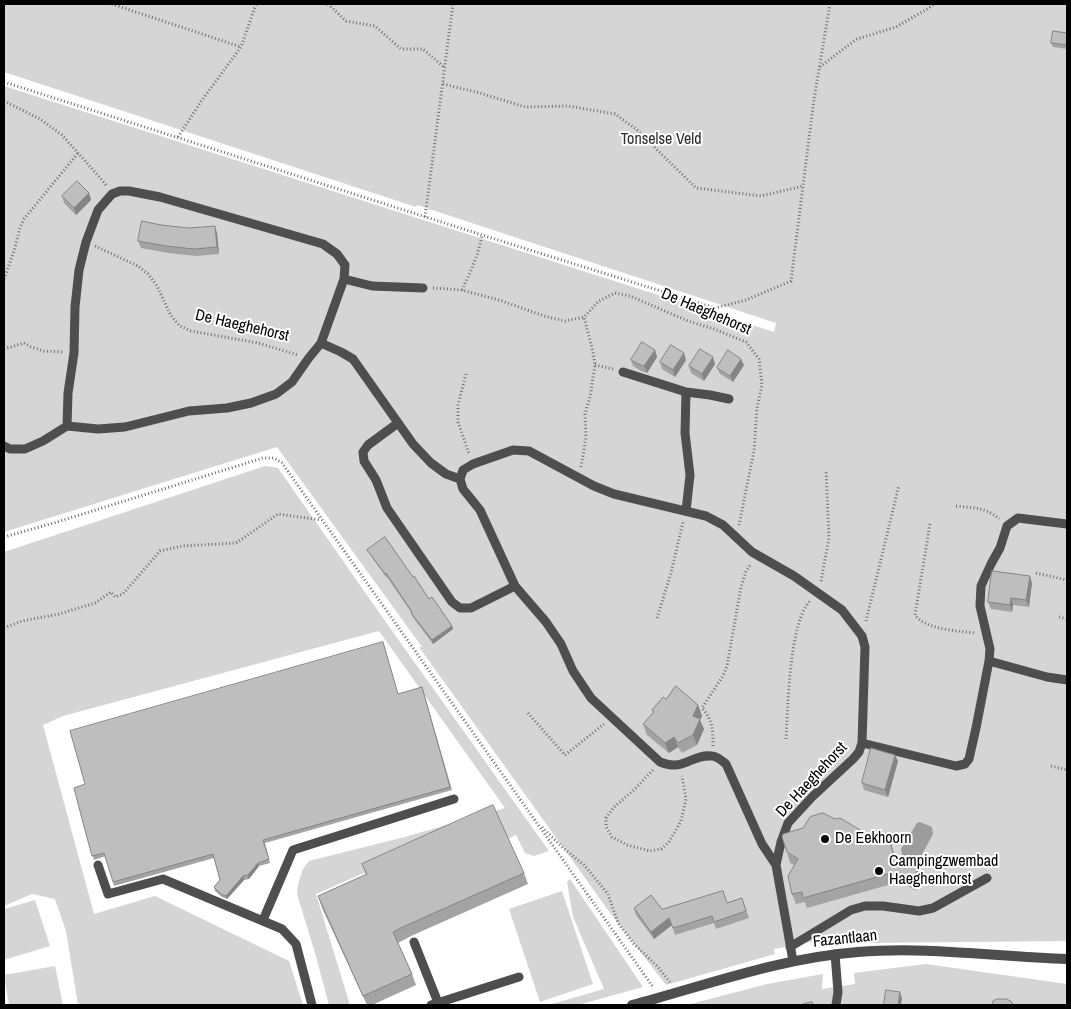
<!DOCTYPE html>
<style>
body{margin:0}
#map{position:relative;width:1071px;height:1009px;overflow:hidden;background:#fff;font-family:"Archivo Narrow",sans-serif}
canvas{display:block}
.frame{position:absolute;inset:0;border:5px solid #000;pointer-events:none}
</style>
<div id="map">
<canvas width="1071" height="1009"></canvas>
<div class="frame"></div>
</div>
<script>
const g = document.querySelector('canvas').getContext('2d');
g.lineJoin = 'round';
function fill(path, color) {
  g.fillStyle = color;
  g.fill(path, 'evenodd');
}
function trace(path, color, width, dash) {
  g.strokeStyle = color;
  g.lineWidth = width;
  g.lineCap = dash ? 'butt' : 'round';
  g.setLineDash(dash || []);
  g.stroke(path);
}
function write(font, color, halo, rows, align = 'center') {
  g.font = font + ' "Archivo Narrow",sans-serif';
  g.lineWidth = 4;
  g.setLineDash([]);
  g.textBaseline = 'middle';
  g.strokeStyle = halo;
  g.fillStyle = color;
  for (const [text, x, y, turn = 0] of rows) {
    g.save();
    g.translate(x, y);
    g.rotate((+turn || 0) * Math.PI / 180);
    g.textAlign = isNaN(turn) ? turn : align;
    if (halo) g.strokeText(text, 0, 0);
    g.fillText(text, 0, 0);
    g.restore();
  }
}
const green = new Path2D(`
 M4,4H1067V941L868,943L831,942L827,939L774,949L775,954L666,985L608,910L419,647H422L277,447L4,532V86L774,332L776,323L417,205L416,207L4,72Z
 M265,466L278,468L390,628L549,851L534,856L525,853L516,835L505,840L396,859L316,894L350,1005H329L315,953L297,894L298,884L303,869L309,861L405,837L505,808L379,631L63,716L43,725L94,914L155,896L289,961L303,1005H78L66,931L55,899L32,894L4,906V552Z
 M570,879L643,987L578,1005H548L604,989L573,917L567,882Z
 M562,891L593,984L540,1002L509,909Z
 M35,900L50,946L4,960V909Z
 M926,964L1067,984V1005H687L767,984L823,974L822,989L855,984L854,973Z
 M55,966L63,1005H9L4,975Z`);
const water = new Path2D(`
 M920,822L932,827L933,834L919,860L913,861L902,855L901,849L917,823Z`);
const path = new Path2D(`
 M112,4L241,47
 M328,4L346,21L375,26L401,49H423L444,67
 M820,67L838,53L857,39L896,27L929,8L934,4
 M4,82L482,235L715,308L746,300L791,281L814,99L830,4
 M443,84L480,93L525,107L568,106L615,114L636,129L696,188L761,196L803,186
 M4,101L40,119L62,135L102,180L106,185
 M178,137L202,100L241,47L256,4
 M425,217L453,4
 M95,246L138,266L148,274L157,286L171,316L180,326L191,331L258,343L298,355
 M4,279L14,251L20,228L24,219L78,153
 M433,288L462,290L502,301L544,316L565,321L584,317L599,301L615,293L630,296L688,321L714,329L746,342L759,359L762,385L757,408L754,451L739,525
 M462,290C470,273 479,254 482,235
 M4,349L24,343L31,347L44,351L63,352
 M595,365L613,369
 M466,374L458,405V422L469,454
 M581,467L586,438L585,414L590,397L595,365L593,352L584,317
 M956,506C973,508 986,507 999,519
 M930,524L915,615C926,630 959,631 976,633
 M4,537L57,522L263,458H274L282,463L653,987
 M1036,573L1067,580
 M821,581L829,538L826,470
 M1059,617L1067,619
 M657,618L671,573L683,522
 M866,621L899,485
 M4,628L22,621L59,614L95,603L111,592L115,597L123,594L160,551L182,546L236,543L278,514L321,520
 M528,713L565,755L604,724
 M786,739C788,708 789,622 810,601
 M713,746C713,729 713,721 702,708L723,676L727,666L741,587L746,571L751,564
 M1051,766L1067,770
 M653,770L634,790L614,807L606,818V827L612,837L627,845L650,851L661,849L669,842L681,821L686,799L682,776
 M542,827L562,847L584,865L608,894L618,923L634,944L657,966L670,982`);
const service = new Path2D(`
 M344,279L372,286L423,288
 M623,372L686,392L685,433L690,475L686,511
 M686,392L710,395L729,399
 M398,423L368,445L363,452L364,461L376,480L387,508L452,602L460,608H471L515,586
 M67,426L68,393L74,353L75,307L79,270L86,242L98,210L112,194L120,191H129L160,197L323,244L337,254L345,265L344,279L321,343
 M4,446L10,449H25L43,441L67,426L98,429L125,427L189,411L227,408L251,403L276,394L292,382L308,359L321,343L341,352L353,359L413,444L431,463L446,474L460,479
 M989,661L1047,677L1067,680
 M98,865L108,894L163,879L282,929L296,944L312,1005
 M776,865L762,844L726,764C722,761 717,756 712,756C690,754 685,772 660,762L591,698L573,671L561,644L546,622L515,586L480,510L463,489L460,479L463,470L473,464L513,450L529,451L594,486L614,494L706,516L723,525L752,552L794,576L842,610L862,636L865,647L862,743L956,766L965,764L969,759L976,728L989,661L990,649L980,606L981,586L991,564L1000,548L1007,526L1018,518L1067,524
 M263,920L293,850L454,799
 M414,942L439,1005
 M790,947L851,910L865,906H883L919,911L933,908L987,878
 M835,954L838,992L836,1005
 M793,961L776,865L781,842L788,823L812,797L853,759L859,752L862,743
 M431,1005L519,977`);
const minor = new Path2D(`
 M632,1005C707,985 780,958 858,952C928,946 997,957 1067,959`);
const wall = new Path2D(`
 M1067,33V49L1053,47L1051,43Z
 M89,193L91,200L76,215L64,203L62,196Z
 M161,225L217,233L219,254L196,256L168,253L141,248L138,241Z
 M655,350L657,357L647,373L641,371L633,366L631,360Z
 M686,360L675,377L662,369L660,362Z
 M715,364L704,381L691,373L689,366Z
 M744,365L733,382L720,374L717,368Z
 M367,550L413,577L429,599L452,626L453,629L433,644L412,616L411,612L387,577H386L369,553Z
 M1032,583L1029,607L1013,605L1012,612L991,609L988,602Z
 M423,690L452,790L265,843L270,863L259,866L249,879L244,880L227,899L222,897L215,891L214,887L220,880L214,858L114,886L106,856L94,860L82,819L398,694Z
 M666,699L698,705L702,716L700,720L704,729L697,745L682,753L678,747L669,753L647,735L643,724L653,713L652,710Z
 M898,761L888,797L864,790L862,783Z
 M835,819L872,837L887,833L896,862L921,879L915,890L903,883H895L807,908L805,902L796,904L792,894L794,865L790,863L787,852Z
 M362,864L524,873L528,884L411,936L398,943L412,974L416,985L372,1005H367L322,908L318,896L366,875Z
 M742,898L749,918L716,929L714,923L675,935L672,925L654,939L636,915L634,908L662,909L727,903Z`);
const shadedWall = new Path2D(`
 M89,193L91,200L76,215L74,208Z
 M215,226L217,233L219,254L217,247Z
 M655,350L657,357L647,373L644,366Z
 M684,353L686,360L675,377L673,370Z
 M713,357L715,364L704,381L702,374Z
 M741,359L744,365L733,382L730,376Z
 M1030,576L1032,583L1029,607L1026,600Z
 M1011,598L1013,605L1012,612L1010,605Z
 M452,626L453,629L433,644L432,640Z
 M698,705L702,716L700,720L704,729L697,745L693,735V716Z
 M674,737L678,747L669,753L665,743Z
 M895,755L898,761L888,797L885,790Z
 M887,833L891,843L899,873L896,862Z
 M258,863L259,866L249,879L248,875Z
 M918,869L921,879L915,890L912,880Z
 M243,876L244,880L227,899L226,896Z
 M669,918L672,925L654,939L651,932Z
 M900,992L902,998L901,1005H898Z`);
const building = new Path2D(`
 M1053,31L1067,33V45L1051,43Z
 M77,181L89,193L74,208L62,196Z
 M142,221L161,225L189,228L215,226L217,247L194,249L166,246L138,241Z
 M642,342L655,350L644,366L638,364L631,360Z
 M671,345L684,353L673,370L660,362Z
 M700,349L713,357L702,374L689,366Z
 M728,350L741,359L730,376L717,368Z
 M385,537L413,577L414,576L429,599L432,597L452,626L432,640L411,613L412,612L386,573L385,574L367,550Z
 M992,571L1030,576L1026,600L1011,598L1010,605L988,602Z
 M383,642L398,694L422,687L450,787L263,840L269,859L258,863L248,875L243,876L226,896L221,894L214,887L220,880L213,854L113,882L104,853L92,856L82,819L74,788L85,784L70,731Z
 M676,686L698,705L693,716L700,719L693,735L678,743L674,737L665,743L643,724L654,712L652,710L663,697L666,699Z
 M871,748L895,755L885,790L862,783Z
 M493,805L524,873L407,925L393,932L412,974L363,996L318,896L367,874L362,864Z
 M823,813L835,819L840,818L872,837L887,833L896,862L903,860L918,869L912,880L900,873H891L803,898L802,892L792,894L788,876L798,859L787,852L782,837L783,834L803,828L810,817Z
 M723,891L727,903L742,898L746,911L714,922L712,916L673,928L669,918L651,932L634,908L651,895L662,909Z
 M886,990L900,992L898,1005H884Z
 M997,999H1007L1012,1002L1013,1005H992L993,1001Z
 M812,1002L813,1005H800Z`);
const markers = [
 [825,839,5,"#000"],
 [879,871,5,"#000"]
];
const parkNames = [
 ["Tonselse Veld",661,140]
];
const streetNames = [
 ["De Haeghehorst",706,312,23],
 ["De Haeghehorst",242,326,13],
 ["De Haeghehorst",812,780,-47],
 ["Fazantlaan",845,939,-6]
];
const poiNames = [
 ["De Eekhoorn",835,839],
 ["Campingzwembad",889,862],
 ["Haeghenhorst",889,880]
];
fill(green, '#d5d5d5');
fill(water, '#9c9c9c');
trace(path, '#707070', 3, [1, 2.5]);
trace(service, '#4e4e4e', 9);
trace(minor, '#4e4e4e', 10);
fill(wall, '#a3a3a3');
fill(shadedWall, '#858585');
fill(building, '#bebebe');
trace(building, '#858585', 1);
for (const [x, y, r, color] of markers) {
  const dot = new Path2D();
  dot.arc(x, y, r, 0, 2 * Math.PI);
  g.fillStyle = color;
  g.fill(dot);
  trace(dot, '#fff', 2);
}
write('16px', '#2c2c2c', '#fff', parkNames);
write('16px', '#000', '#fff', streetNames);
write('16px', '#000', '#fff', poiNames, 'left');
</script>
